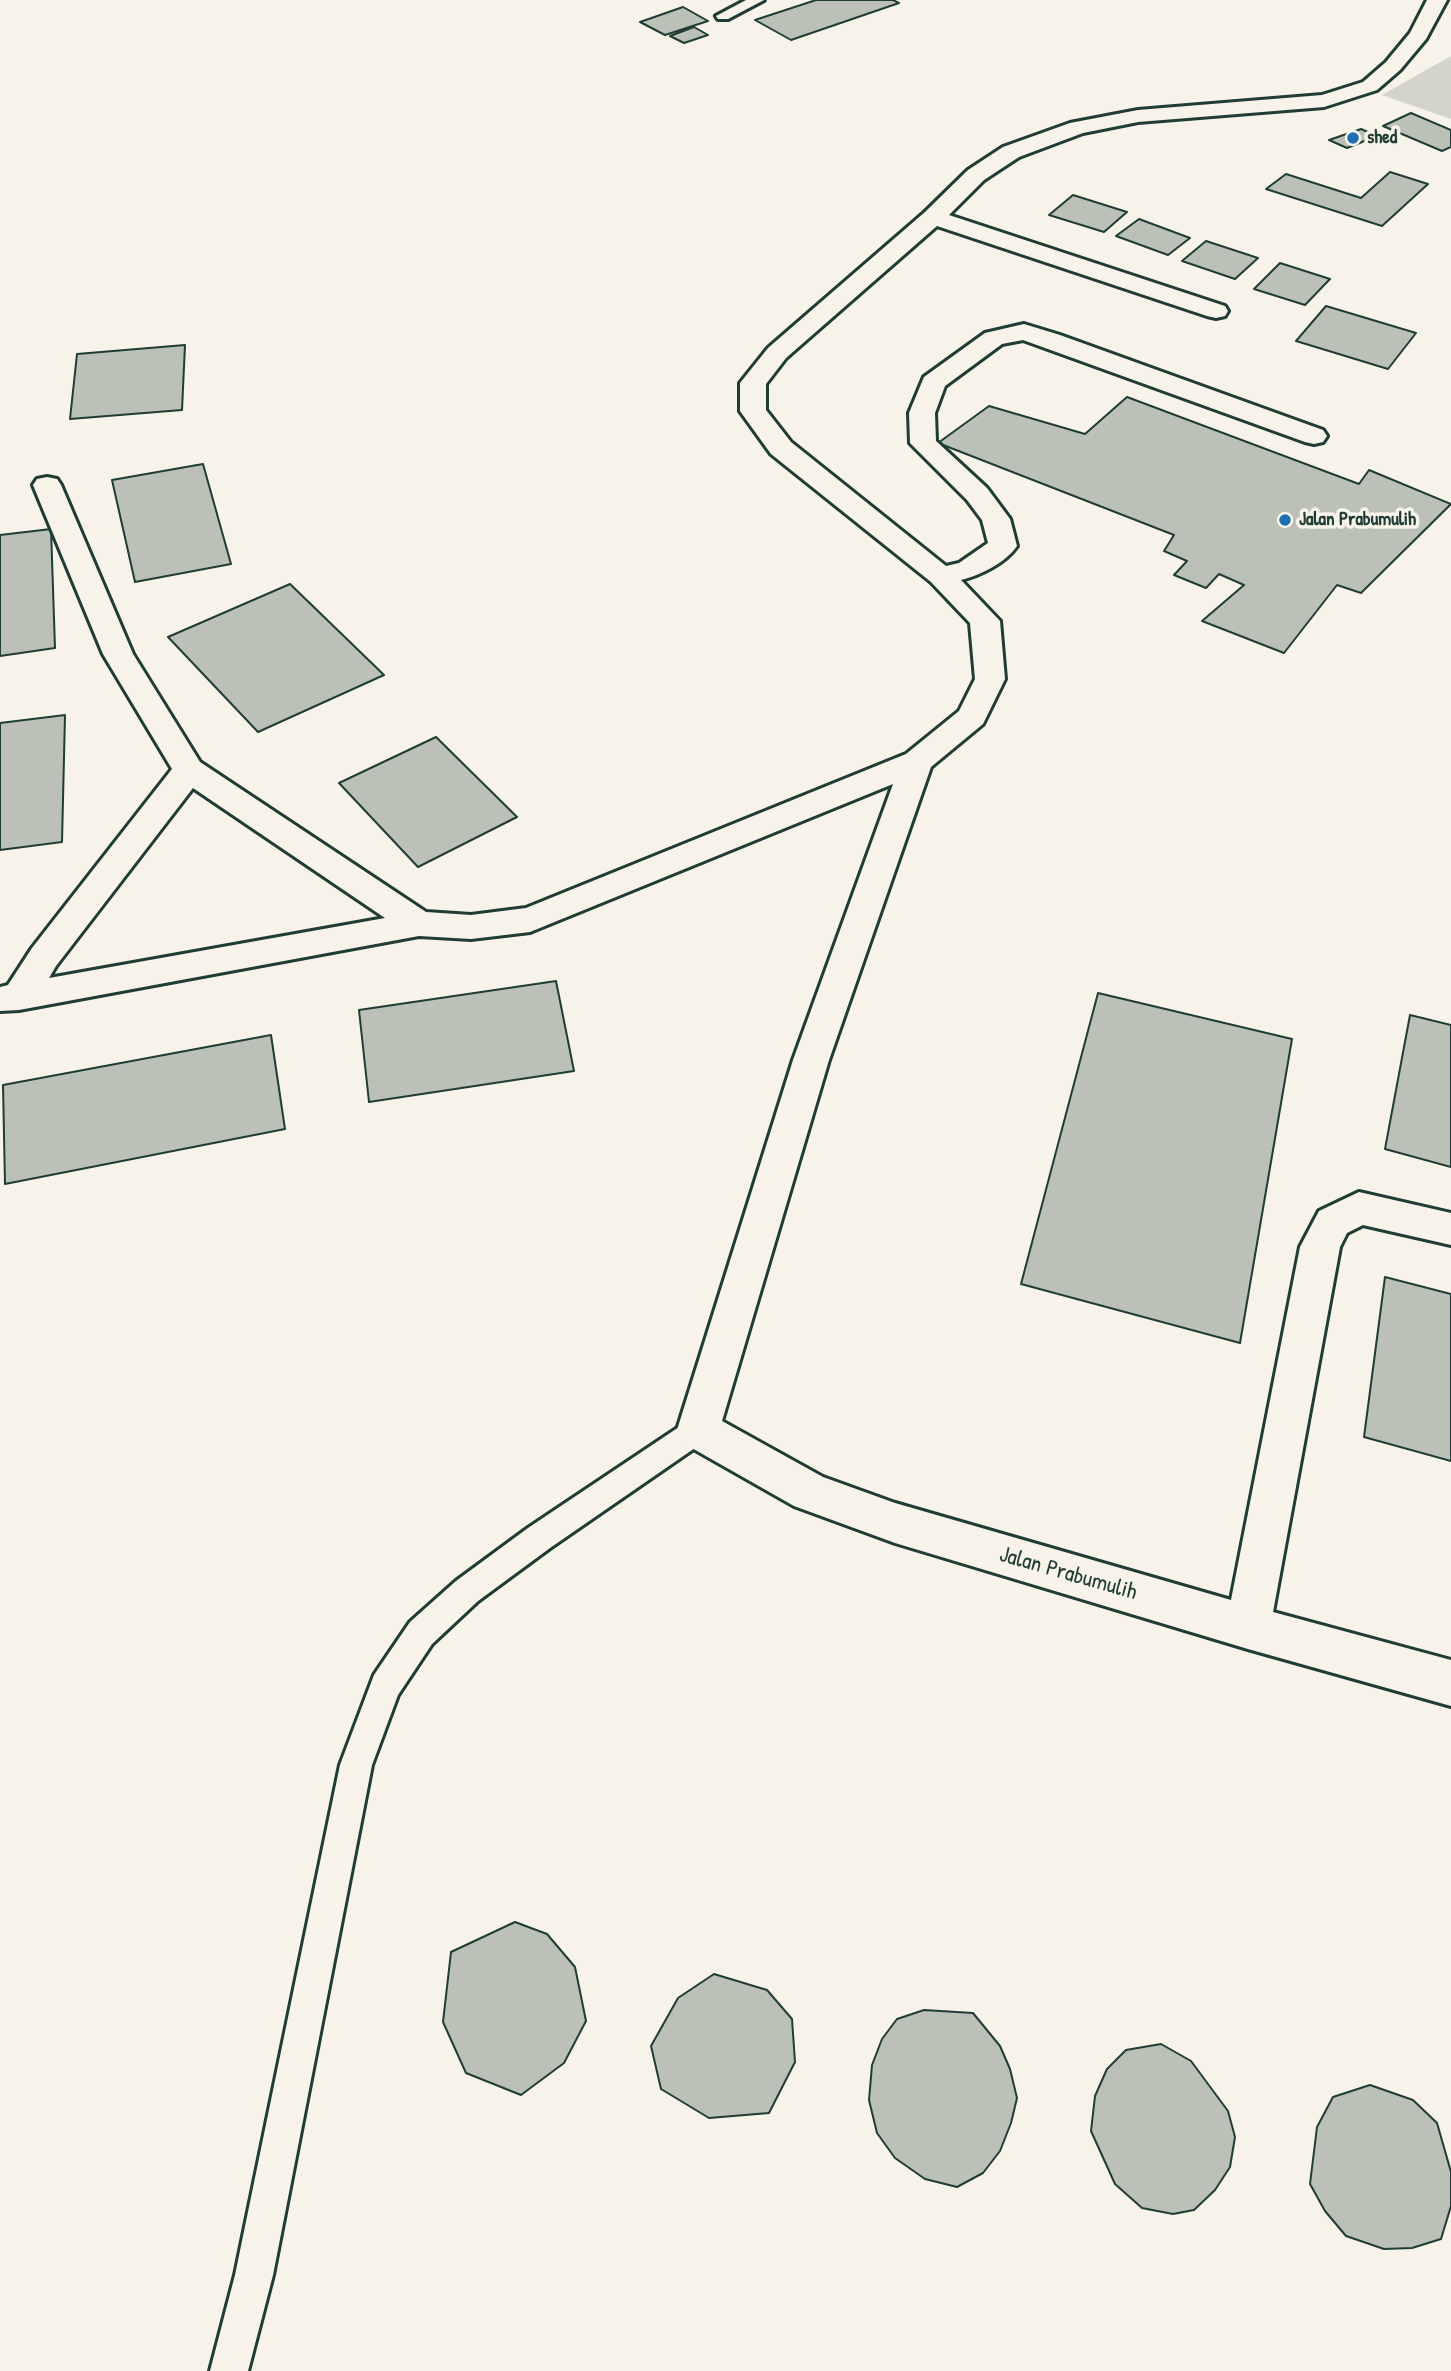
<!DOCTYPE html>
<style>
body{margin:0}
canvas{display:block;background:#f7f3e8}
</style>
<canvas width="1451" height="2371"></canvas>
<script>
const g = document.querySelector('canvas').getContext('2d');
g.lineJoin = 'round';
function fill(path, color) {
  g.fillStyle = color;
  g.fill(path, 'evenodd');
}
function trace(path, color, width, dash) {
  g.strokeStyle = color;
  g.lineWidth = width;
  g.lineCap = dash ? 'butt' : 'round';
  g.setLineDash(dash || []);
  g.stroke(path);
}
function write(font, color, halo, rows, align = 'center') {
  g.font = font + ' "Patrick Hand",sans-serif';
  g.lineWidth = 7;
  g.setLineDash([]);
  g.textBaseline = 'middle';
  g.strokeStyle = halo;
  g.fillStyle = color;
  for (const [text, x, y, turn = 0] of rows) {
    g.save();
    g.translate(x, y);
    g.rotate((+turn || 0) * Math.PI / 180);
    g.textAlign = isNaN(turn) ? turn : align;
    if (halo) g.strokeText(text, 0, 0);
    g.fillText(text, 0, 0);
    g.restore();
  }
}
const green = new Path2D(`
 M1451,56V119L1382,95Z`);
const building = new Path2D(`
 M816,0H893L899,3L791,40L755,20Z
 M683,7L708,21L665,35L640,22Z
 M694,27L708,35L684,43L670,36Z
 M1411,113L1451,130V147L1442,151L1383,126Z
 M1361,129L1377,136L1347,148L1329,140Z
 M1390,172L1428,184L1382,226L1266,189L1286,174L1361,198Z
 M1073,195L1127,212L1104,232L1049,215Z
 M1139,219L1190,238L1168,255L1116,236Z
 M1206,241L1258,258L1235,279L1182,261Z
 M1280,263L1330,279L1305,305L1254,289Z
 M1326,306L1416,333L1388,369L1296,341Z
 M185,345L182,410L70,419L77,354Z
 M1127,397L1359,484L1369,470L1451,504L1361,593L1337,585L1284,653L1202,621L1244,585L1219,574L1206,588L1174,575L1187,561L1164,551L1174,535L938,443L989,406L1085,434Z
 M203,464L231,564L135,582L112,480Z
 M51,529L55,648L0,656V535Z
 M290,584L384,675L258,732L168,637Z
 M65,715L62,842L0,850V723Z
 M436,737L517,817L418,867L339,783Z
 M556,981L574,1071L369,1102L359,1010Z
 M1098,993L1292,1039L1240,1343L1021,1284Z
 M1410,1015L1451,1025V1167L1385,1149Z
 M271,1035L285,1129L5,1184L3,1085Z
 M1385,1277L1451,1294V1461L1364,1437Z
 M515,1922L547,1934L575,1967L586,2021L564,2063L521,2095L466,2073L443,2022L451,1952Z
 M714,1974L767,1990L792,2019L795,2062L769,2113L709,2118L661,2089L651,2046L678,1998Z
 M924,2010L973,2013L1000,2046L1010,2069L1017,2098L1011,2123L1000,2151L983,2173L957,2187L925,2179L895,2158L877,2133L869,2100L872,2065L882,2039L897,2019Z
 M1161,2044L1191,2061L1228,2111L1235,2137L1230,2167L1215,2190L1194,2210L1173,2214L1142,2208L1115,2184L1091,2131L1095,2096L1107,2069L1126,2050Z
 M1370,2085L1413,2100L1437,2123L1451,2172V2206L1441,2239L1412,2248L1384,2249L1346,2236L1325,2211L1310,2184L1317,2127L1333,2097Z`);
const lane = new Path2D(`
 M746,0H764L728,19H718L716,16Z
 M698,1417L708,1421L712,1430L708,1439L550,1548L478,1601L432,1644L398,1695L372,1765L273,2275L248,2371H210L235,2275L340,1765L374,1675L410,1622L456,1581L528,1528L688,1421Z`);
const street = new Path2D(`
 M1427,0H1447L1426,39L1400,70L1377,90L1324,107L1138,122L1083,133L1019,157L984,180L949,215L1225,306L1228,311L1225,316L1216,318L1207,316L937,226L786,358L766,384V410L791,442L946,566L959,563L988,543L982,520L967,500L910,443L909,413L924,377L985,333L1024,324L1060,335L1323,430L1327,436L1323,442L1314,444L1305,442L1023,340L1002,344L945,386L935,413L936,441L987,488L1010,519L1017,546C1005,563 981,575 961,580L1000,621L1005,679L983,724L931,767L829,1060L722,1421L823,1477L895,1503L1231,1600L1300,1247L1319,1211L1359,1192L1451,1213V1245L1363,1225L1347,1233L1340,1247L1273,1612L1451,1660V1706L1248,1649L895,1543L794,1506L683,1443L677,1430L793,1060L893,784L530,932L471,939L419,936L19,1010L0,1011V987L8,985L32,948L172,769L103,654L33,485L37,479L47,477L57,479L61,485L133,654L200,762L426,912L471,915L526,908L906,754L959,711L975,679L970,623L931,582L771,454L740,411V383L768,348L925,212L968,170L1003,147L1070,123L1138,110L1322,95L1363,82L1386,62L1410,33ZM193,788L385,918L49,978L56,966Z`);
const markers = [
 [1353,138,7,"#1f6fb2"],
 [1285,520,7,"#1f6fb2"]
];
const farPoinames = [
 ["shed",1367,138],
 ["Jalan Prabumulih",1299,520]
];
const streetNames = [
 ["Jalan Prabumulih",1068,1574,16]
];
fill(green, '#d3d5ca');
fill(building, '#bbc1b6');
trace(building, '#1f3d34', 2);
trace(lane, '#1f3d34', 6);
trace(street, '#1f3d34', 6);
fill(lane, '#f7f3e8');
fill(street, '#f7f3e8');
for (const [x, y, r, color] of markers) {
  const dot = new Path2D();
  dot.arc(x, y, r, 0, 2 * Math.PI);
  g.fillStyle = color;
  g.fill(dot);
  trace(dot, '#f7f3e8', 2.5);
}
write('bold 19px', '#1f3d34', '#f7f3e8', farPoinames, 'left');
write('23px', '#1f3d34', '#f7f3e8', streetNames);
</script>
